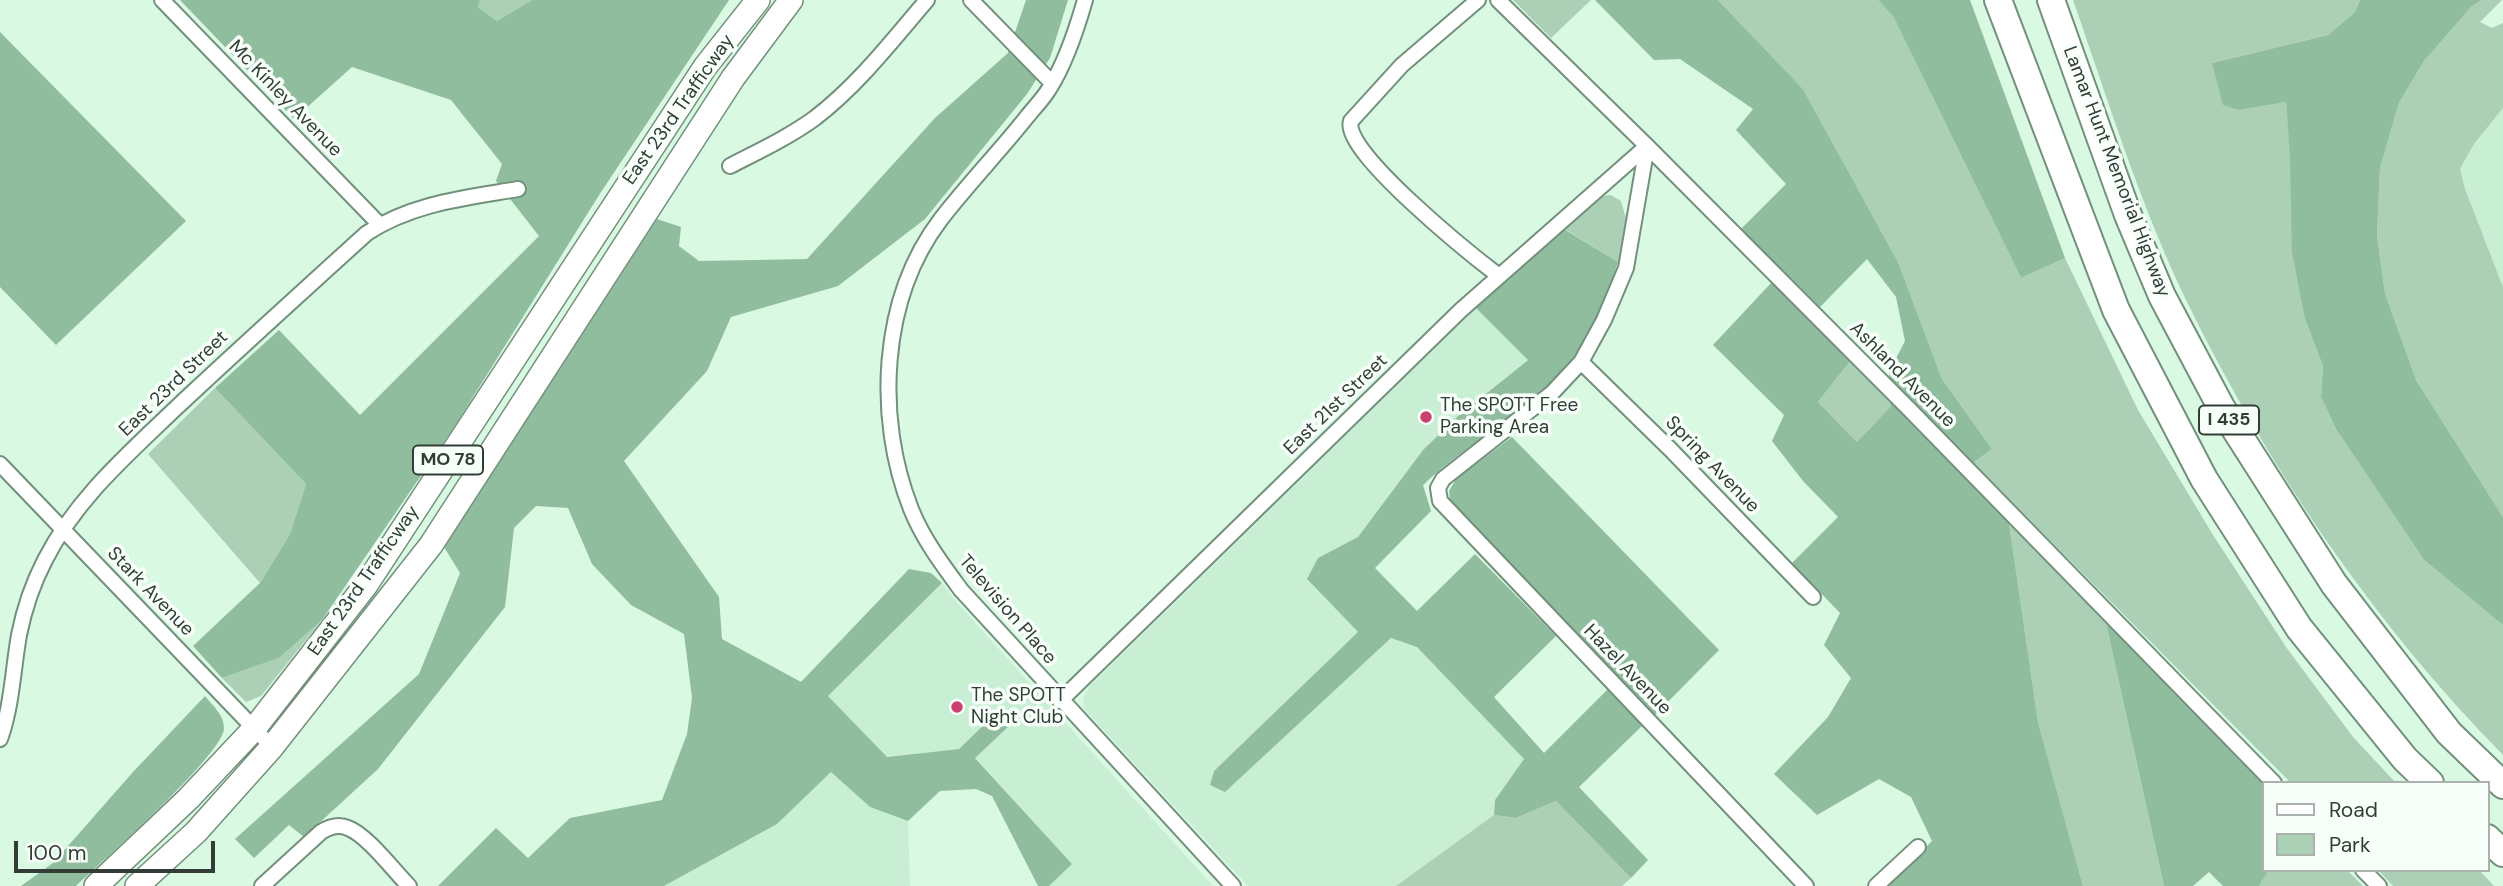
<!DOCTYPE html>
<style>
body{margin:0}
#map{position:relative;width:2503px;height:886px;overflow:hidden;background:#d9f9e2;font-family:"DM Sans",sans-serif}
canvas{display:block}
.legend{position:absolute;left:2262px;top:781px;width:228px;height:91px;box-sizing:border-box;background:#f8fffa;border:2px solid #a9b2ab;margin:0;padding:9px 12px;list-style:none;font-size:21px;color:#323e35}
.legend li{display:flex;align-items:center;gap:14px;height:35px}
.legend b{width:35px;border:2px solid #a9b2ab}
.scale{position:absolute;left:14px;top:841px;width:201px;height:32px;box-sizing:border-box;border:4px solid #323e35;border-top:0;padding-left:9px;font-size:21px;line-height:24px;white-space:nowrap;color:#323e35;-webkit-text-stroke:5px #f8fffa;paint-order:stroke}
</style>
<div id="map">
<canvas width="2503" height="886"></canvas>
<ul class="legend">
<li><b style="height:9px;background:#fff"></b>Road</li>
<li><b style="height:19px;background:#abd0b5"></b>Park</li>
</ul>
<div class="scale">100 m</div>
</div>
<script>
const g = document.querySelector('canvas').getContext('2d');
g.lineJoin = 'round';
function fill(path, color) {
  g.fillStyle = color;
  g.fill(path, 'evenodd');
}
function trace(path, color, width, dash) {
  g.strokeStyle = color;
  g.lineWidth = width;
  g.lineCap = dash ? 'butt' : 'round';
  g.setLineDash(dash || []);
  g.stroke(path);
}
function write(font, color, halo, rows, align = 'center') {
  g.font = font + ' "DM Sans",sans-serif';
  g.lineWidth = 7;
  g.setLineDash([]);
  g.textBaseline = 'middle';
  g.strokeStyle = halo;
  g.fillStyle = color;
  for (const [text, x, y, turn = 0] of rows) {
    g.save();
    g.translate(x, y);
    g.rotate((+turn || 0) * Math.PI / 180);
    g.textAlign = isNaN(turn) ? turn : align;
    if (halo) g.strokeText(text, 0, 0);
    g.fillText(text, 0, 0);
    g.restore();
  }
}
const built = new Path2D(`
 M2503,108V287L2465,189L2460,169L2474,144Z
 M1476,308L1528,359L1457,417L1423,450L1358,537L1318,558L1307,580L1358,632L1214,771L1210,785L1225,791L1391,638L1417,647L1524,759L1495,800L1494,815L1396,886H1248L1084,709L1083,698L1090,686Z
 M942,583L958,604L1213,886H1049L1072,864L975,757L1008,727L994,715L959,749L886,757L828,696Z
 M831,772L870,807L908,821L910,886H664L777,824Z`);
const green = new Path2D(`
 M480,0H532L497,21L478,7Z
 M1513,0H1591L1551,38Z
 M1718,0H1878L1893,16L2021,278L2065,258L2138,410L2213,535L2286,647L2353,737L2396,783H2291L1973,463L1992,449L1942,379L1898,262L1803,89Z
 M2073,0H2360L2355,12L2328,35L2212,63L2240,110L2286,102L2305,319L2323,366L2321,397L2336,429L2424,560L2503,625V755C2375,625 2269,469 2189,306C2141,208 2109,103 2073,0Z
 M2482,0H2502L2480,22L2492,28L2503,23V108L2474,144L2460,169L2465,189L2503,287V517L2416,380L2385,293L2377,236L2380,168L2399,103L2424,61L2472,6Z
 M1611,195L1621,201L1626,219L1618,262L1565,229L1600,196Z
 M1851,360L1891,400V406L1857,442L1818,402Z
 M215,388L306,484L290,534L260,583L148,454Z
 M2009,523L2105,619L2164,886H2083L2038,722Z
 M322,620L261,696L246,702L222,678L279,658Z
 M1556,801L1631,878L1622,886H1396L1494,815L1516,818Z
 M2269,870H2347L2363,886H2259Z
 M2378,870H2479L2494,886H2393Z`);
const forest = new Path2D(`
 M180,0H480L478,7L497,21L532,0H729L601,192L453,429L322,620L279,658L222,678L193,646L260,583L290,534L306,484L215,388L279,330L360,415L539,236L496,181L502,164L451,100L352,67L294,119Z
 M1026,0H1068L1050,58L1027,94L925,219L838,286L731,317L707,371L624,461L719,597L722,639L801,682L909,569L931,573L942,583L828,696L887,757L959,749L995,714L1008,727L975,758L1072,864L1049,886H1038L992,796L976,789L940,791L908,821L870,807L831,772L777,824L664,886H438L496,828L528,858L570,818L662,800L687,734L692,698L684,634L631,605L592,564L568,508L536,506L514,528L505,607L378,769L304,837L289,825L254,858L235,839L419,674L460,573L444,547L657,219L681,227L679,246L699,261L807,259L935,118L1008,53Z
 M1595,0H1718L1803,89L1898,262L1942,379L1992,449L1973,463L1961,474L2009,523L2038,722L2083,886H1887L1932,841L1911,797L1879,779L1817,815L1774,774L1828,717L1851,678L1824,645L1840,613L1792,563L1838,517L1803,481L1772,441L1784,415L1713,345L1772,282L1851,360L1818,402L1857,442L1891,406L1889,372L1905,341L1896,297L1867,259L1820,307L1741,229L1786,184L1736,130L1753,109L1680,59L1654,60Z
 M1878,0H1970L2065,258L2021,278L1893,16Z
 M2360,0H2482L2472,6L2424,61L2399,103L2380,168L2377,236L2385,293L2416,380L2503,517V625L2424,560L2336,429L2321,397L2323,366L2305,319L2292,252L2290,156L2286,102L2240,110L2223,105L2212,63L2328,35L2355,12Z
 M0,32L186,221L56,345L0,287Z
 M1564,229L1618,262C1608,292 1597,320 1581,346C1543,406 1473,437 1423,485L1431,511L1375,568L1417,611L1475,554L1556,636L1494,697L1544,753L1608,689L1643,725L1579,787L1648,860L1631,878L1556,801L1516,818L1494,815L1495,800L1524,759L1417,647L1391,638L1225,792L1210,785L1214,771L1358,632L1307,579L1318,558L1358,537L1423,450L1457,417L1528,360L1476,308Z
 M1512,437L1719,650L1655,715L1450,501L1449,491L1456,479Z
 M2105,619L2263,784V870H2269L2259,886H2223L2209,872L2193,886H2164Z
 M205,696C213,706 224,715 224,728C225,753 100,863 76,886H21L53,863L133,772Z`);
const street = new Path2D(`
 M162,0L380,225
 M971,0L1052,83
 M1085,0C1077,28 1065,64 1049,89C1043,99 1034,108 1026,118C999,152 968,184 941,219C880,299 875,418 911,509C923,539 942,564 961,590L1233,886
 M1478,0L1402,65L1351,121C1340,150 1474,257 1499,276
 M1498,0L1647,146L1911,411L2274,783
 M1647,146L1626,268L1604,320L1581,362L1552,393L1443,479L1438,488L1440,501L1806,886
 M730,166C759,151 789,137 815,118C858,85 892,41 927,0
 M1581,362L1670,449L1813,597
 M0,464L272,747
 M1060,701L1461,310L1647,146
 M0,739C12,706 13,669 19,635C24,610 33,583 45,560C76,499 127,455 176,408C239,349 303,291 367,233C413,203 465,198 518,189
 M2363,870L2379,886
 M262,886L321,832C329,827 339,824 348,828C367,835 394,871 409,886
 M1876,886L1918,847`);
const primary = new Path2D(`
 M96,886L188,799L254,729L366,585L705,67L758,0
 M137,886L196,832L272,747L431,545L733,78L791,0`);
const highway = new Path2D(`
 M1998,0L2116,310L2204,479L2299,628L2405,759L2430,783
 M2051,0L2128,215L2162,296L2221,407L2334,584L2449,733L2503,785
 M2487,838L2503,853`);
const markers = [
 [1426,417,7,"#cc4070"],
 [957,707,7,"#cc4070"]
];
const shields = [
 [2229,420,60],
 [448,460,70]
];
const shieldNames = [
 ["I 435",2229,420],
 ["MO 78",448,460]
];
const streetNames = [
 ["Mc Kinley Avenue",285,99,46],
 ["East 23rd Trafficway",679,110,-55],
 ["Lamar Hunt Memorial Highway",2116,172,69],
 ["Ashland Avenue",1902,375,45],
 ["East 23rd Street",174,384,-44],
 ["East 21st Street",1336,405,-44],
 ["Spring Avenue",1712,465,46],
 ["East 23rd Trafficway",364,581,-55],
 ["Stark Avenue",150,592,46],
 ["Television Place",1007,610,49],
 ["Hazel Avenue",1627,670,46]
];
const poiNames = [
 ["The SPOTT Free",1440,406],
 ["Parking Area",1440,428],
 ["The SPOTT",971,696],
 ["Night Club",971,718]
];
fill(built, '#c8eed3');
fill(green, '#abd0b5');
fill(forest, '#90bd9d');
trace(street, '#73907b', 18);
trace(primary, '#73907b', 26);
trace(highway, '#73907b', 30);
trace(street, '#fff', 14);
trace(primary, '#fff', 23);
trace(highway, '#fff', 26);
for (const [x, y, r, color] of markers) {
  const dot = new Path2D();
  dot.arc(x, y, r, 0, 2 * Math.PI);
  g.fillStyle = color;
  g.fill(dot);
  trace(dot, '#f8fffa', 2.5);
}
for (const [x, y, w] of shields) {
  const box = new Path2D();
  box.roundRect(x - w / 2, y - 14.5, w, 29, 5);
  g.fillStyle = '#f8fffa';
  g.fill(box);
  trace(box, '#323e35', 2);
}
write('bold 18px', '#323e35', null, shieldNames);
write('19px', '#323e35', '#f8fffa', streetNames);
write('19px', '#323e35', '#f8fffa', poiNames, 'left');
</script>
